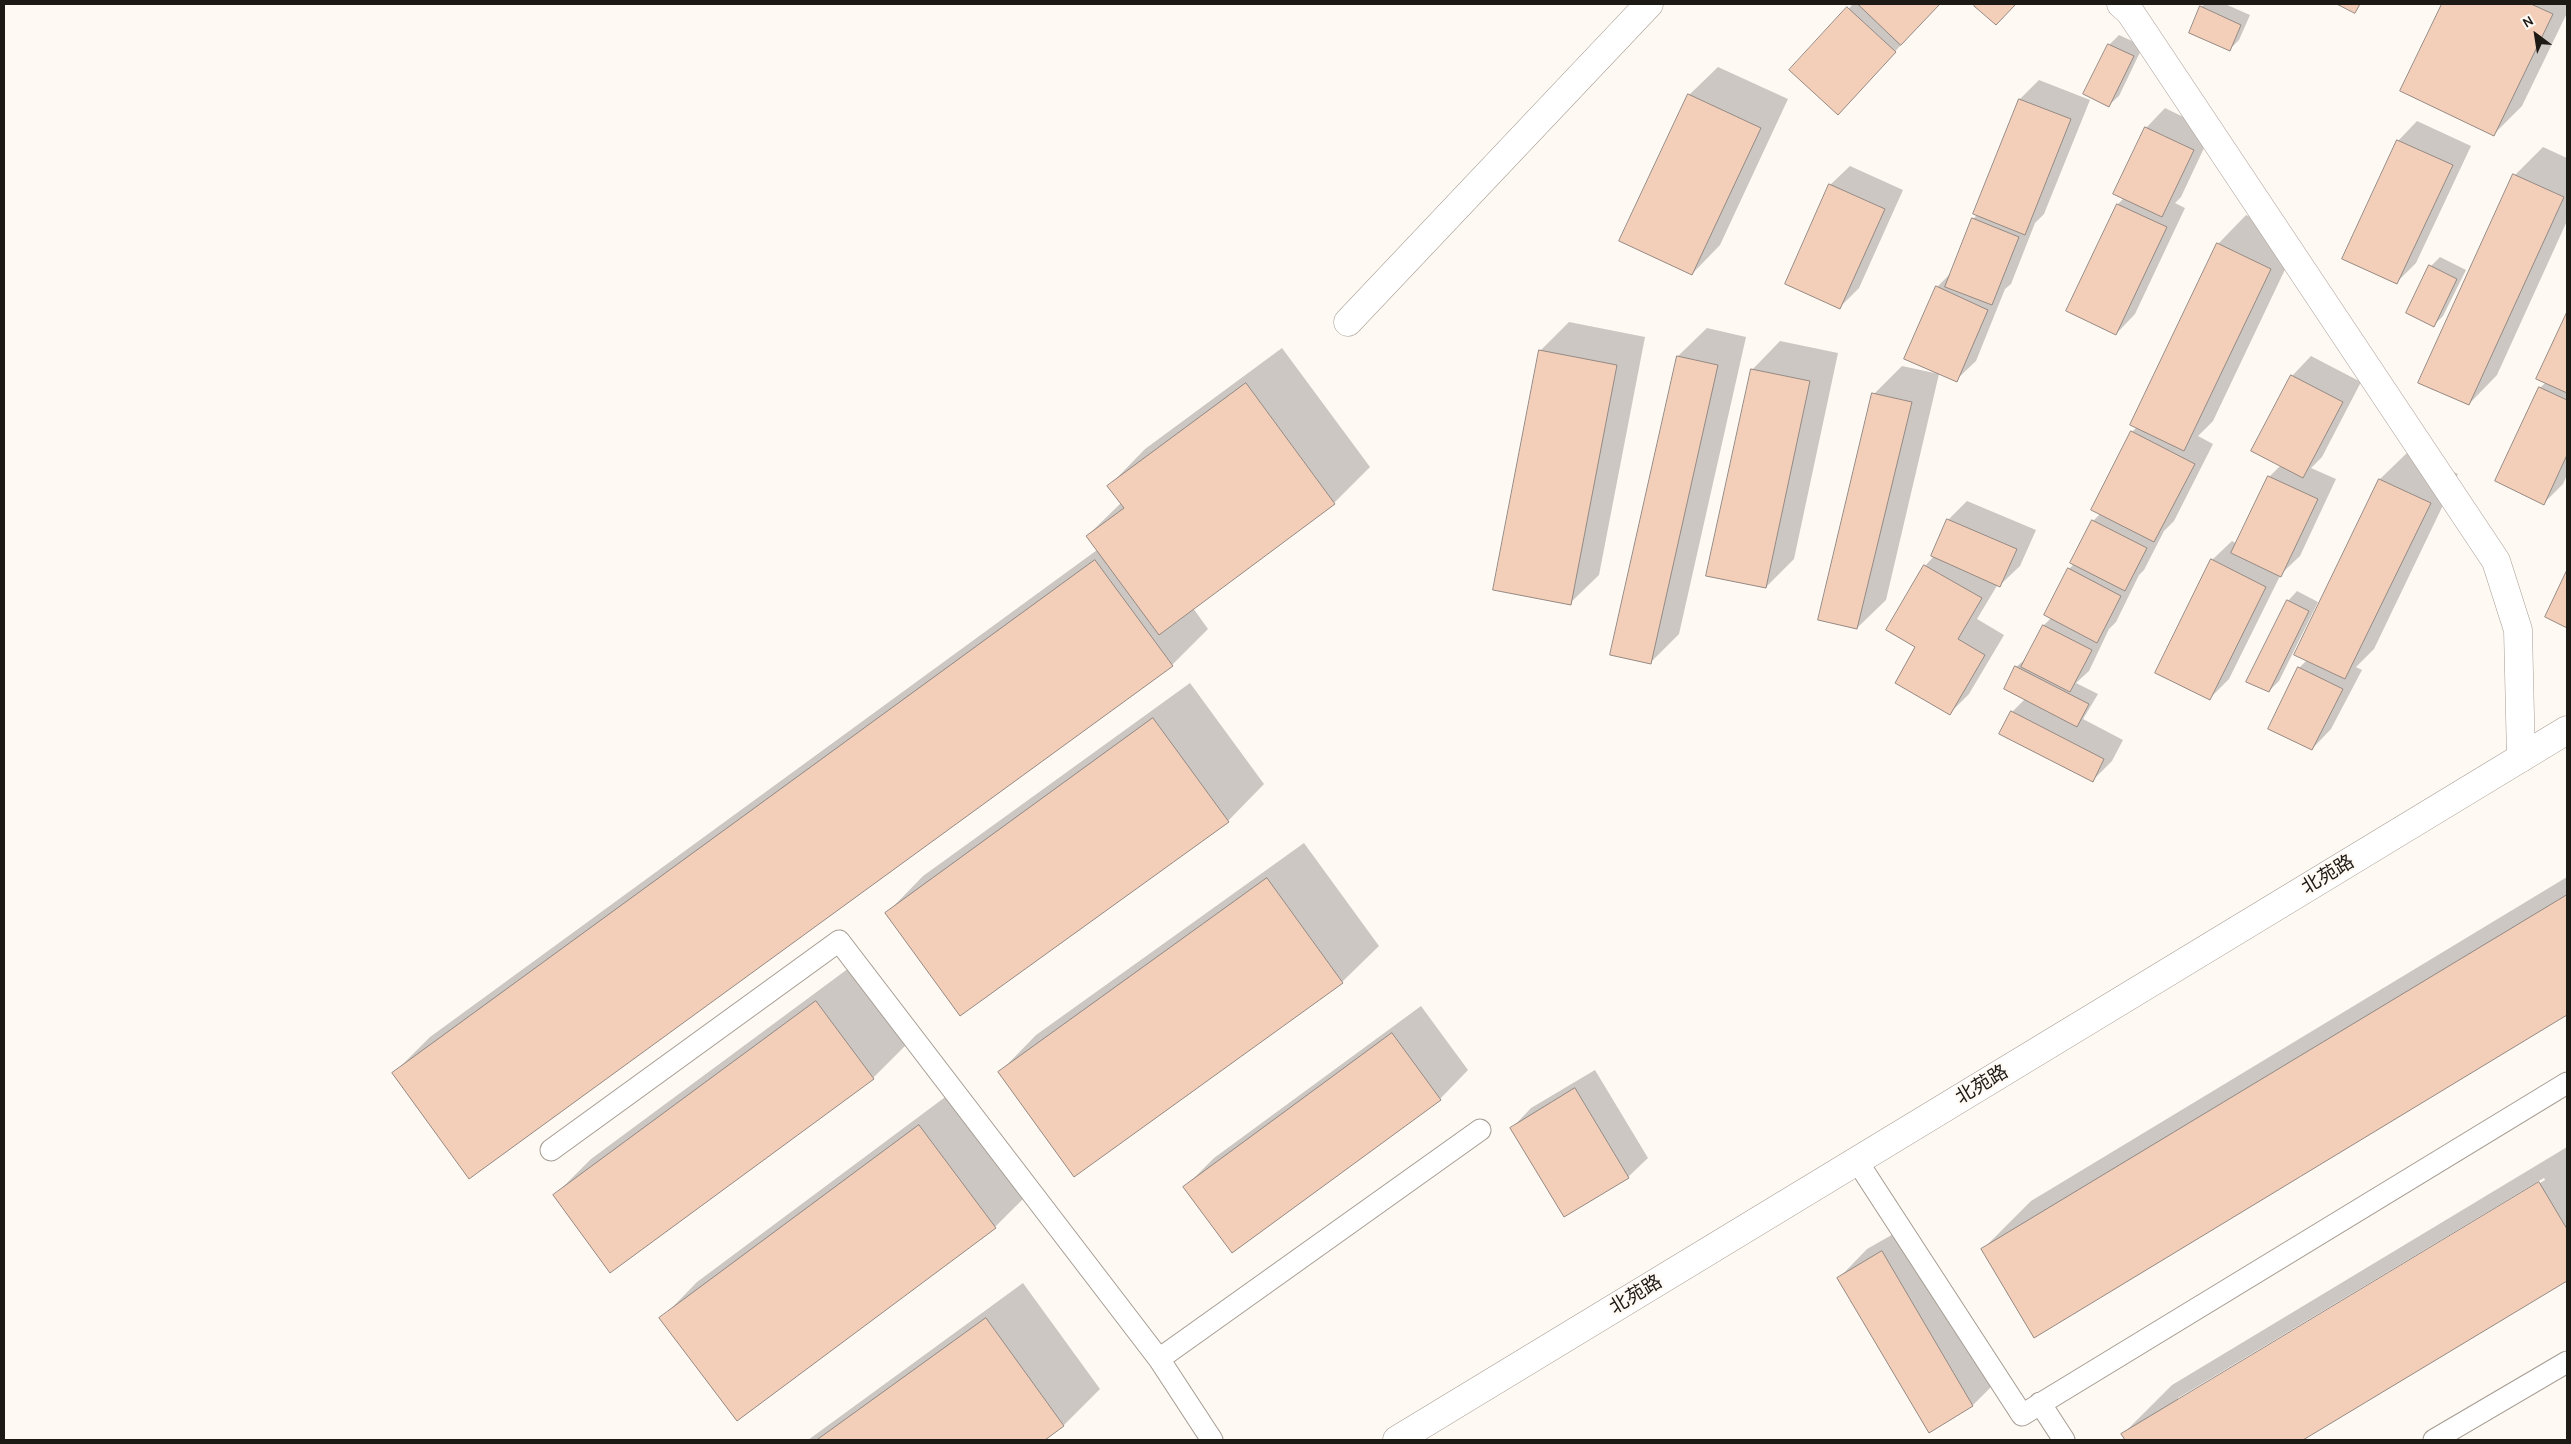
<!DOCTYPE html>
<meta charset="utf-8">
<style>
body{margin:0}
#map{position:relative;width:2571px;height:1444px;overflow:hidden;background:#fff9f3;font-family:Karla,sans-serif}
canvas{display:block}
.frame{position:absolute;inset:0;border:5px solid #1d1a16;pointer-events:none}
.north{position:absolute;left:2511px;top:10px;width:50px;height:50px;-webkit-text-stroke:4px #fff9f3;paint-order:stroke;rotate:329deg;font-size:14px;font-weight:700;line-height:20px;text-align:center;color:#1d1a16}
.north::after{content:'';display:block;margin:auto;width:18px;height:22px;background:#1d1a16;clip-path:polygon(50% 0,100% 100%,50% 72%,0 100%)}
</style>
<div id="map">
<canvas width="2571" height="1444"></canvas>
<div class="frame"></div>
<div class="north">N</div>
</div>
<script>
const g = document.querySelector('canvas').getContext('2d');
g.lineJoin = 'round';
function fill(path, color) {
  g.fillStyle = color;
  g.fill(path, 'evenodd');
}
function trace(path, color, width, dash) {
  g.strokeStyle = color;
  g.lineWidth = width;
  g.lineCap = dash ? 'butt' : 'round';
  g.setLineDash(dash || []);
  g.stroke(path);
}
function write(font, color, halo, rows, align = 'center') {
  g.font = font + ' Karla,"Noto Sans SC",sans-serif';
  g.lineWidth = 4.5;
  g.setLineDash([]);
  g.textBaseline = 'middle';
  g.strokeStyle = halo;
  g.fillStyle = color;
  for (const [text, x, y, turn = 0] of rows) {
    g.save();
    g.translate(x, y);
    g.rotate((+turn || 0) * Math.PI / 180);
    g.textAlign = isNaN(turn) ? turn : align;
    if (halo) g.strokeText(text, 0, 0);
    g.fillText(text, 0, 0);
    g.restore();
  }
}
const shadow = new Path2D(`
 M1853,4H1939L1838,113L1791,70Z
 M2205,4H2225L2250,15L2239,40L2229,50L2201,7Z
 M2443,4H2567V13L2522,106L2494,134L2401,90Z
 M2119,35L2143,46L2119,96L2109,105V45Z
 M1718,67L1788,99L1720,245L1692,274L1689,95Z
 M2039,80L2090,100L2044,214L2035,223L2011,284L2005,289L1976,361L1956,380L1937,287L1951,273L1973,219L1977,215L1975,214L2020,99Z
 M2165,108L2212,131L2181,197L2175,203L2185,208L2135,314L2116,334L2118,204L2124,198L2146,128Z
 M2417,121L2471,146L2416,263L2397,282L2398,141Z
 M2543,147L2567,158V221L2497,375L2469,404L2515,175Z
 M1850,166L1903,190L1859,288L1840,307L1830,185Z
 M2246,215L2299,240L2213,421L2198,436L2213,444L2174,521L2164,531L2144,570L2139,575L2116,622L2109,629L2089,671L2076,683L2098,694L2083,719L2123,740L2112,761L2093,780L2012,712L2025,699L2016,667L2027,658L2044,625L2051,618L2069,569L2074,564L2093,521L2100,514L2132,432L2137,427L2218,244Z
 M2440,257L2466,270L2443,316L2434,325L2431,266Z
 M2567,315V475L2563,484L2544,503L2540,388L2546,382L2538,378Z
 M1569,322L1645,337L1599,575L1570,603L1540,351Z
 M1707,328L1746,337L1679,634L1651,662L1678,356Z
 M1780,341L1838,353L1794,559L1766,587L1752,370Z
 M1282,348L1370,467L1334,503L1193,608L1208,629L1172,665L394,1073L430,1037L1097,550L1087,536L1121,503L1109,486L1145,449Z
 M2311,356L2361,382L2322,457L2311,468L2336,479L2300,556L2281,574L2229,679L2210,698L2212,560L2232,541L2237,544L2269,477L2281,465L2292,376Z
 M1902,366L1939,374L1886,600L1857,628L1874,394Z
 M2409,451L2458,474L2374,649L2356,667L2362,670L2331,729L2312,749L2299,668L2307,660L2296,654L2380,479Z
 M1967,501L2036,530L2020,566L2000,585L1998,584L1977,619L2004,635L1969,694L1950,713L1917,647L1925,566L1934,556L1948,520Z
 M2567,573V626L2547,617Z
 M2297,591L2318,602L2279,681L2269,691L2288,601Z
 M1190,683L1264,784L1228,821L887,913L923,876Z
 M1304,843L1379,946L1342,982L1000,1072L1036,1035Z
 M2567,877V1014L2034,1336L1982,1250L2031,1201Z
 M853,965L909,1042L873,1078L555,1195L591,1159Z
 M1421,1006L1468,1070L1440,1099L1185,1187L1214,1158Z
 M1595,1070L1648,1158L1628,1177L1512,1128L1531,1108Z
 M956,1089L1032,1190L995,1227L737,1420L661,1319L697,1282Z
 M2567,1147V1279L2301,1440H2127L2123,1434L2172,1385ZM2544,1178L2545,1180L2178,1401V1398Z
 M1911,1224L2001,1377L1973,1405L1929,1431L1839,1278L1867,1249Z
 M1023,1283L1100,1389L1064,1425L1043,1440H808Z`);
const building = new Path2D(`
 M1858,4H1940L1901,45Z
 M1976,4H2016L1996,25L1974,6Z
 M2337,4H2360L2355,13Z
 M2442,4H2531L2553,14L2494,136L2400,91Z
 M2200,6L2241,25L2230,51L2189,33Z
 M1847,7L1896,52L1838,115L1789,70Z
 M2108,44L2134,56L2109,107L2083,94Z
 M1688,94L1761,128L1692,275L1619,241Z
 M2019,99L2071,119L2025,235L1973,214Z
 M2145,127L2194,150L2162,217L2113,194Z
 M2397,140L2453,165L2397,284L2342,259Z
 M2513,174L2564,197L2469,405L2418,383Z
 M1829,184L1885,209L1840,309L1785,284Z
 M2117,204L2167,227L2116,335L2066,311Z
 M1972,218L2019,237L1992,305L1945,287Z
 M2217,243L2271,269L2184,451L2130,425Z
 M2429,265L2457,279L2434,327L2406,313Z
 M1936,286L1988,310L1957,382L1904,359Z
 M2567,312V393L2536,379Z
 M1539,350L1617,365L1571,605L1493,590Z
 M1677,356L1718,365L1651,664L1610,655Z
 M1751,369L1810,381L1766,588L1706,576Z
 M2291,375L2343,402L2303,478L2251,451Z
 M1246,383L1335,504L1159,635L1086,536L1124,508L1107,486Z
 M2539,387L2567,400V455L2544,505L2495,481Z
 M1872,393L1912,402L1857,629L1818,620Z
 M2131,431L2195,464L2154,542L2091,510Z
 M2268,476L2318,499L2281,577L2231,553Z
 M2379,479L2431,503L2345,679L2294,655Z
 M1947,519L2017,549L2000,587L1931,556Z
 M2092,520L2147,548L2125,591L2070,563Z
 M2211,559L2266,587L2210,700L2155,673Z
 M1095,560L1173,666L469,1179L392,1073Z
 M1924,565L1982,598L1958,639L1985,655L1950,715L1895,683L1915,647L1886,630Z
 M2068,568L2121,596L2097,643L2044,615Z
 M2567,570V628L2545,617Z
 M2287,600L2309,611L2269,692L2246,682Z
 M2043,625L2092,650L2070,692L2021,667Z
 M2015,666L2089,704L2077,727L2004,689Z
 M2298,667L2343,689L2312,750L2268,729Z
 M2011,711L2104,759L2093,782L1999,734Z
 M1153,718L1229,822L960,1016L885,913Z
 M1267,878L1343,983L1074,1177L998,1072Z
 M2567,895V1015L2034,1338L1981,1249Z
 M816,1001L874,1079L610,1273L553,1195Z
 M1392,1033L1441,1100L1232,1253L1183,1187Z
 M1575,1088L1629,1178L1564,1217L1510,1128Z
 M919,1125L996,1228L737,1421L659,1318Z
 M2539,1182L2567,1229V1281L2303,1440H2125L2121,1434Z
 M1882,1251L1973,1406L1929,1433L1837,1278Z
 M986,1318L1064,1426L1045,1440H817Z`);
const service = new Path2D(`
 M551,1150L839,941L1159,1359L1212,1440
 M1857,1161L2022,1415L2567,1083
 M1159,1359L1480,1130
 M2040,1403L2064,1440
 M2434,1440L2567,1362`);
const minor = new Path2D(`
 M2121,4L2130,12L2496,561L2518,630L2521,758
 M1348,322L1649,4`);
const tertiary = new Path2D(`
 M1397,1440L2567,730`);
const streetNames = [
 ["北苑路",2328,875,-31],
 ["北苑路",1982,1085,-31],
 ["北苑路",1636,1295,-31]
];
fill(shadow, '#0003');
fill(building, '#f3ceb9');
trace(building, '#958982', 1);
trace(service, '#a59c92', 23);
trace(minor, '#a59c92', 29);
trace(tertiary, '#a59c92', 29);
trace(service, '#fff', 21);
trace(minor, '#fff', 28);
trace(tertiary, '#fff', 28);
write('19px', '#1d1a16', '#fff9f3', streetNames);
</script>
